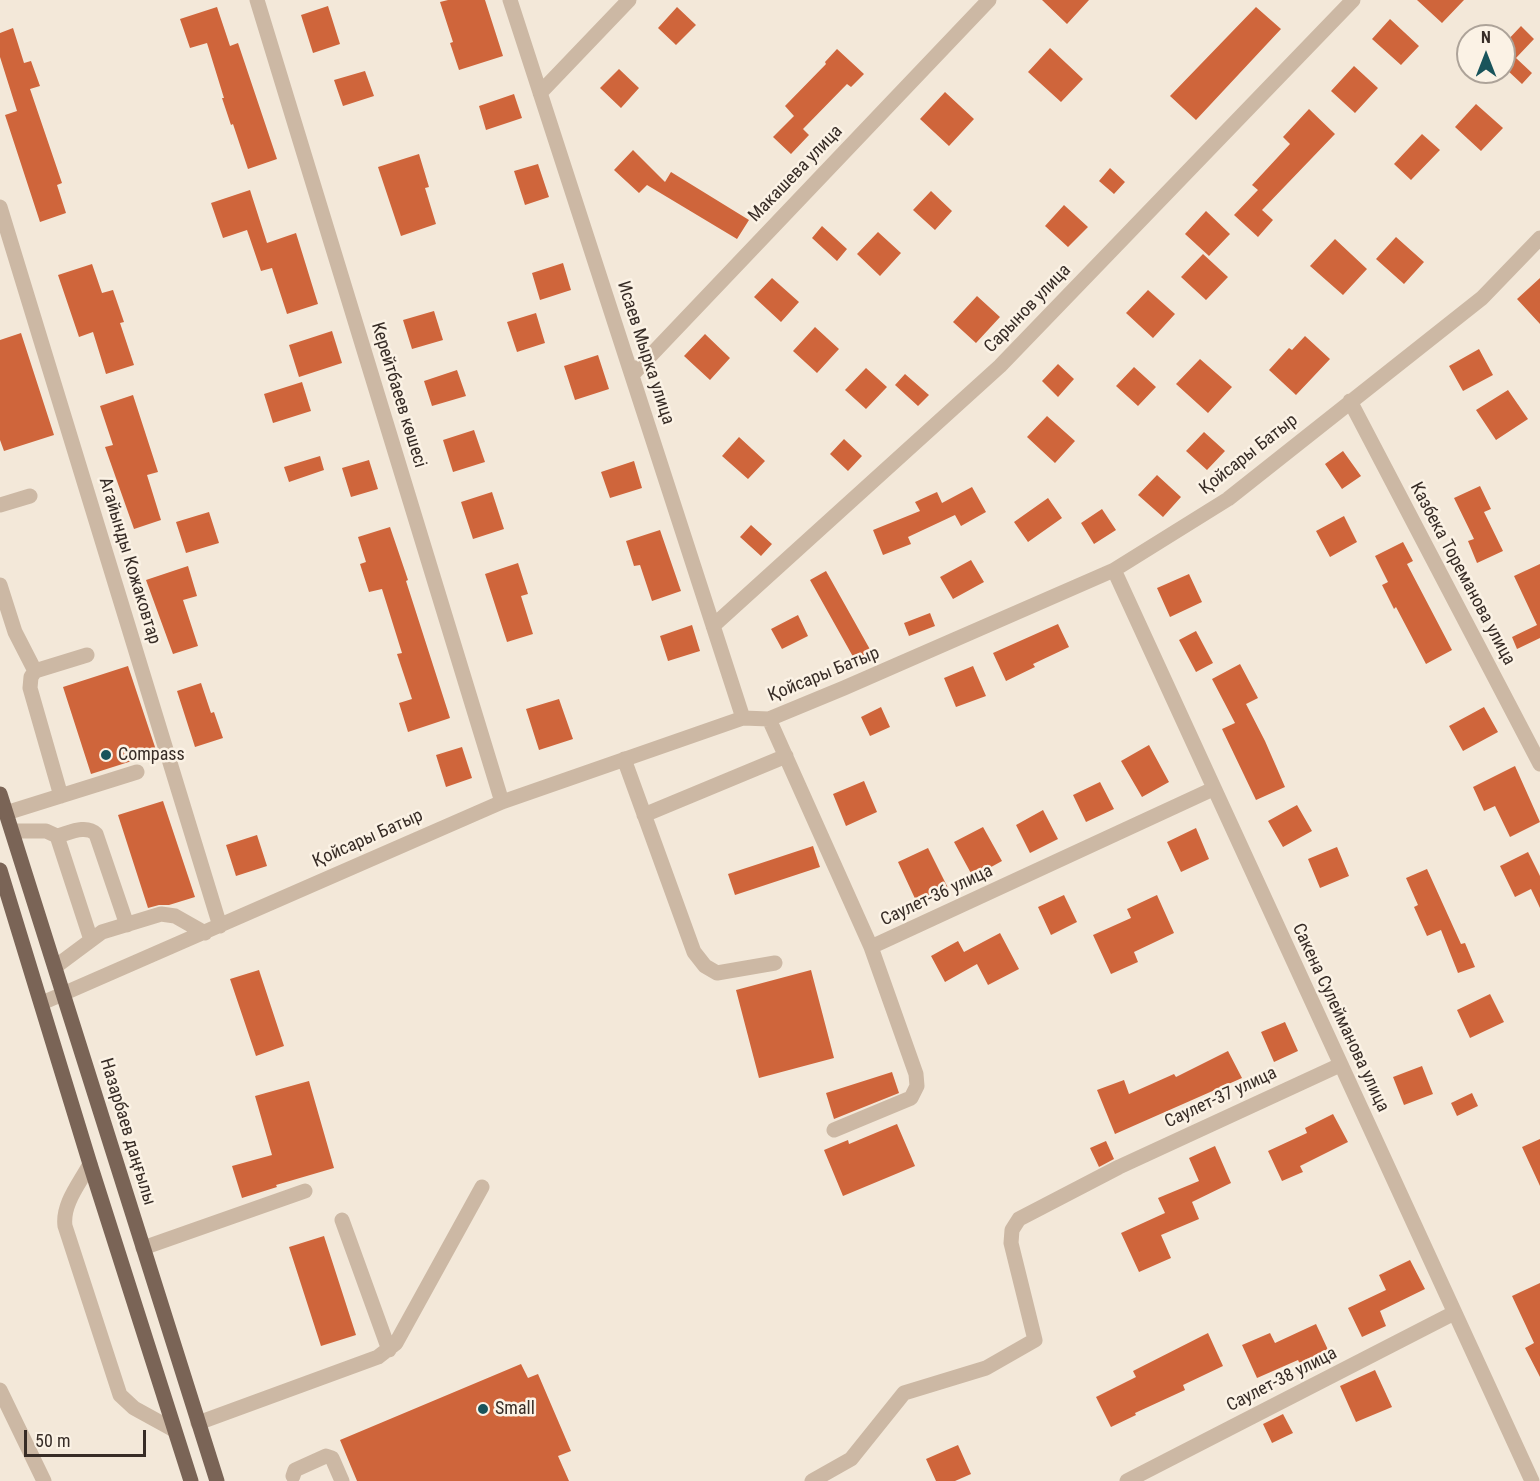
<!DOCTYPE html>
<meta charset="utf-8">
<style>
body{margin:0}
#map{position:relative;width:1540px;height:1481px;overflow:hidden;background:#f3e8d9;font-family:"Roboto Condensed",sans-serif}
canvas{display:block}
.north{position:absolute;left:1456px;top:24px;width:60px;height:60px;box-sizing:border-box;background:#fbf2e5;border:2px solid #ada399;border-radius:50%;rotate:0deg;font-size:16px;font-weight:700;line-height:24px;text-align:center;color:#372c26}
.north::after{content:'';display:block;margin:auto;width:21px;height:27px;background:#19545b;clip-path:polygon(50% 0,100% 100%,50% 72%,0 100%)}
.scale{position:absolute;left:24px;top:1430px;width:122px;height:27px;box-sizing:border-box;border:3px solid #372c26;border-top:0;padding-left:8px;font-size:18px;line-height:21px;white-space:nowrap;color:#372c26;-webkit-text-stroke:4px #fbf2e5;paint-order:stroke}
</style>
<div id="map">
<canvas width="1540" height="1481"></canvas>
<div class="north">N</div>
<div class="scale">50 m</div>
</div>
<script>
const g = document.querySelector('canvas').getContext('2d');
g.lineJoin = 'round';
function fill(path, color) {
  g.fillStyle = color;
  g.fill(path, 'evenodd');
}
function trace(path, color, width, dash) {
  g.strokeStyle = color;
  g.lineWidth = width;
  g.lineCap = dash ? 'butt' : 'round';
  g.setLineDash(dash || []);
  g.stroke(path);
}
function write(font, color, halo, rows, align = 'center') {
  g.font = font + ' "Roboto Condensed",sans-serif';
  g.lineWidth = 5;
  g.setLineDash([]);
  g.textBaseline = 'middle';
  g.strokeStyle = halo;
  g.fillStyle = color;
  for (const [text, x, y, turn = 0] of rows) {
    g.save();
    g.translate(x, y);
    g.rotate((+turn || 0) * Math.PI / 180);
    g.textAlign = isNaN(turn) ? turn : align;
    if (halo) g.strokeText(text, 0, 0);
    g.fillText(text, 0, 0);
    g.restore();
  }
}
const building = new Path2D(`
 M448,0H485L503,56L459,70L450,43L453,42L440,2Z
 M1042,0H1089L1067,24Z
 M1417,0H1464L1442,23Z
 M328,6L340,44L313,53L301,15Z
 M217,7L230,46L238,43L277,159L248,169L233,124L231,125L222,98H224L207,43L190,48L180,19Z
 M677,7L696,25L676,45L658,28Z
 M1256,7L1281,29L1196,120L1170,96Z
 M1390,19L1419,46L1401,65L1372,39Z
 M1521,26L1534,39L1516,58L1532,73L1522,84L1506,69L1504,71V44Z
 M13,28L24,63L31,61L40,86L30,89L62,183L57,185L66,213L40,222L5,115L17,111L0,57V33Z
 M1050,48L1083,79L1061,102L1028,72Z
 M837,49L864,74L851,87L847,84L803,129L809,135L791,154L773,137L794,116L785,106L826,64L825,62Z
 M1354,66L1378,88L1355,113L1331,91Z
 M619,69L639,88L621,108L600,88Z
 M365,71L374,96L343,106L334,80Z
 M945,92L974,119L949,146L920,119Z
 M514,94L522,118L486,130L479,106Z
 M1476,104L1503,128L1481,151L1455,127Z
 M1309,109L1335,134L1262,210L1273,220L1258,237L1234,215L1258,190L1252,185L1290,144L1283,137Z
 M1422,134L1440,150L1411,180L1394,164Z
 M633,150L665,182L671,172L749,220L737,239L647,185L639,193L614,170Z
 M419,154L429,187L425,188L436,224L401,236L378,167Z
 M538,164L549,197L525,205L514,171Z
 M1110,168L1125,182L1114,194L1099,181Z
 M250,190L267,243L296,233L318,304L287,314L272,268L261,271L247,230L223,238L211,203Z
 M931,191L952,211L935,230L913,210Z
 M1064,205L1088,227L1068,247L1045,226Z
 M1206,211L1230,234L1209,256L1185,234Z
 M822,226L847,249L837,261L812,238Z
 M878,232L901,253L880,276L857,254Z
 M1396,237L1424,262L1404,284L1376,259Z
 M1335,239L1367,269L1343,295L1310,266Z
 M1203,254L1228,277L1206,300L1181,277Z
 M563,263L571,290L540,300L532,273Z
 M92,264L102,293L113,290L124,322L120,323L134,365L106,374L93,332L79,337L58,275Z
 M772,278L799,302L781,322L754,297Z
 M1540,278V324L1517,299Z
 M1148,290L1175,314L1153,338L1126,313Z
 M977,296L1000,317L976,343L953,322Z
 M434,311L443,340L412,349L403,320Z
 M536,313L545,343L517,352L507,322Z
 M815,327L839,349L817,373L793,351Z
 M332,331L342,363L299,377L289,345Z
 M21,333L54,435L4,451L0,440V340Z
 M705,334L730,358L710,380L684,356Z
 M1305,336L1330,359L1296,395L1269,370L1289,348L1292,350Z
 M1479,349L1493,375L1463,391L1449,366Z
 M598,355L609,389L575,400L564,366Z
 M1200,359L1232,387L1208,413L1176,384Z
 M1058,364L1074,379L1058,397L1042,381Z
 M1134,367L1156,387L1138,406L1116,386Z
 M866,368L887,387L866,409L845,390Z
 M457,370L466,396L432,406L424,381Z
 M905,374L929,395L918,406L895,385Z
 M302,382L311,411L273,423L264,394Z
 M1508,390L1528,419L1496,440L1476,410Z
 M133,395L158,472L147,475L161,520L134,529L105,447L113,445L100,406Z
 M1047,416L1075,441L1055,463L1027,437Z
 M474,430L485,462L453,472L443,440Z
 M1204,432L1225,451L1207,470L1186,451Z
 M739,437L765,461L748,479L722,456Z
 M844,439L862,456L848,471L830,454Z
 M1343,451L1361,476L1342,489L1325,464Z
 M320,456L324,470L289,482L284,467Z
 M369,460L378,489L351,497L342,468Z
 M634,461L642,488L610,498L601,472Z
 M1157,475L1181,497L1163,517L1138,495Z
 M1480,486L1491,509L1484,512L1503,551L1477,563L1468,541L1474,539L1454,498Z
 M972,487L986,512L961,526L955,515L908,537L911,544L883,555L873,530L920,511L915,502L937,492L942,503Z
 M492,492L504,529L473,539L461,502Z
 M1048,498L1062,518L1028,542L1014,522Z
 M1102,509L1116,530L1094,544L1081,523Z
 M209,512L219,543L186,553L176,522Z
 M1344,516L1357,542L1330,557L1316,531Z
 M751,525L772,544L761,556L740,537Z
 M390,527L408,580L406,581L450,718L408,732L399,703L412,699L397,654L402,653L382,589L369,592L360,564L366,562L358,537Z
 M660,530L681,591L652,601L640,565L634,566L626,541Z
 M1403,542L1413,561L1407,564L1452,650L1426,664L1396,607L1394,609L1382,585L1388,582L1375,556Z
 M971,560L984,582L953,599L940,577Z
 M518,563L528,594L521,596L533,634L507,642L485,574Z
 M1540,564V638L1517,649L1512,637L1537,625L1514,576Z
 M188,566L197,596L183,600L198,646L173,654L146,580Z
 M826,571L872,653L856,662L810,580Z
 M1189,574L1202,602L1170,617L1157,588Z
 M930,613L935,626L909,636L904,623Z
 M798,615L808,636L782,649L771,629Z
 M1058,624L1069,647L1033,664L1035,667L1006,681L993,653Z
 M692,625L700,651L668,661L660,636Z
 M1196,631L1213,663L1196,672L1179,640Z
 M1240,664L1258,698L1246,704L1265,741L1285,787L1256,800L1222,729L1235,723L1212,679Z
 M128,666L157,753L91,774L63,687Z
 M973,666L986,696L956,707L944,678Z
 M201,683L211,713L214,712L223,738L195,747L177,691Z
 M559,699L573,739L539,750L526,709Z
 M881,707L890,727L870,736L861,717Z
 M1484,707L1498,732L1463,751L1449,726Z
 M1149,745L1169,782L1142,797L1121,761Z
 M462,747L472,778L446,787L436,755Z
 M1515,766L1540,822L1510,837L1495,806L1484,811L1473,787Z
 M864,781L877,812L846,826L833,794Z
 M1100,782L1114,809L1086,822L1073,795Z
 M163,801L195,897L169,905H159L148,908L118,815Z
 M1297,805L1312,831L1283,847L1268,821Z
 M1043,810L1058,839L1030,853L1016,825Z
 M983,827L1002,861L973,877L954,842Z
 M1196,828L1209,859L1181,872L1167,842Z
 M257,835L267,866L236,876L226,845Z
 M813,846L820,867L735,895L728,874Z
 M1337,847L1349,876L1320,888L1308,859Z
 M928,848L949,890L918,905L898,862Z
 M1528,852L1540,876V908L1531,889L1515,897L1500,866Z
 M1427,869L1461,944L1465,943L1475,967L1458,973L1441,930L1427,936L1414,907L1418,905L1406,878Z
 M1064,895L1077,922L1051,935L1038,907Z
 M1157,895L1174,933L1134,952L1138,962L1111,974L1093,935L1131,918L1127,909Z
 M1000,933L1019,969L988,985L977,964L945,982L931,956L958,941L964,952Z
 M259,970L284,1046L256,1056L230,979Z
 M811,970L834,1058L759,1078L736,990Z
 M1490,994L1504,1022L1470,1038L1457,1010Z
 M1285,1022L1298,1051L1274,1062L1261,1032Z
 M1228,1051L1242,1078L1115,1134L1097,1090L1124,1080L1129,1094L1174,1074L1176,1077Z
 M1422,1066L1433,1094L1404,1105L1393,1077Z
 M892,1072L899,1093L834,1119L826,1093Z
 M309,1081L334,1168L276,1185L277,1187L242,1198L232,1166L272,1155L255,1096Z
 M1472,1093L1478,1106L1457,1116L1451,1103Z
 M1333,1114L1348,1142L1300,1166L1303,1172L1282,1181L1268,1151L1307,1133L1305,1128Z
 M897,1124L915,1166L843,1196L824,1150L848,1140L849,1144Z
 M1540,1139V1186L1522,1147Z
 M1106,1141L1114,1159L1099,1167L1090,1148Z
 M1215,1146L1231,1183L1192,1202L1199,1219L1161,1235L1171,1258L1139,1272L1121,1233L1165,1213L1158,1198L1199,1181L1189,1158Z
 M324,1236L356,1335L321,1346L289,1247Z
 M1410,1260L1425,1289L1380,1311L1386,1326L1362,1337L1348,1308L1386,1290L1379,1275Z
 M1540,1283V1377L1525,1348L1534,1343L1512,1296Z
 M1316,1324L1329,1352L1301,1366L1298,1360L1257,1378L1242,1345L1270,1333L1275,1343Z
 M1208,1333L1223,1366L1183,1385L1185,1390L1135,1413L1136,1415L1111,1427L1096,1397L1136,1377L1133,1371Z
 M521,1364L528,1378L538,1374L571,1451L558,1456L569,1481H357L340,1440Z
 M1375,1370L1392,1407L1356,1422L1340,1386Z
 M1283,1414L1293,1433L1272,1443L1263,1424Z
 M958,1445L971,1474L955,1481H936L926,1459Z`);
const minor = new Path2D(`
 M257,0L502,802
 M510,0L743,718
 M540,93L629,0
 M0,207L220,926
 M632,375L989,0
 M1350,401L1540,764
 M0,505L30,496
 M1114,570L1532,1481
 M0,585L15,632L35,671
 M713,626L1000,366L1353,0
 M769,719L871,947L1213,789
 M624,759L694,952L705,966L717,973L775,963
 M61,796L30,688L31,677L35,671L87,655
 M6,813L137,772
 M644,815L786,756
 M12,831H46L57,836L91,940
 M57,836C69,833 86,824 96,834L127,925
 M55,967L102,932L161,914L175,916L205,933
 M42,1003L502,802L743,718L769,719L844,688L1114,570L1228,499L1482,298L1540,238
 M834,1130L911,1098L917,1086L916,1074L871,947
 M90,1164C80,1183 62,1204 65,1226L120,1395L134,1408L174,1430
 M342,1220L389,1350
 M143,1248L305,1191
 M0,1390L44,1481
 M198,1423L378,1357L396,1343L482,1187
 M293,1476L295,1470L326,1456L332,1458L342,1481
 M812,1481L851,1459L904,1393L986,1368L1035,1340L1011,1243L1012,1230L1019,1219L1119,1167L1340,1065
 M1127,1481L1454,1313`);
const major = new Path2D(`
 M0,794L217,1481
 M0,870L90,1164L191,1481`);
const markers = [
 [106,755,6,"#19545b"],
 [483,1409,6,"#19545b"]
];
const streetNames = [
 ["Макашева улица",796,174,-46],
 ["Сарынов улица",1028,309,-46],
 ["Исаев Мырка улица",645,353,72],
 ["Керейтбаеев көшесі",398,395,73],
 ["Қойсары Батыр",1249,455,-38],
 ["Агайынды Кожаковтар",129,561,73],
 ["Казбека Тореманова улица",1462,574,62],
 ["Қойсары Батыр",824,675,-22],
 ["Қойсары Батыр",368,839,-24],
 ["Саулет-36 улица",937,896,-25],
 ["Сакена Сулейманова улица",1340,1018,65],
 ["Саулет-37 улица",1221,1098,-25],
 ["Назарбаев даңғылы",127,1132,73],
 ["Саулет-38 улица",1282,1380,-27]
];
const poiNames = [
 ["Compass",118,755],
 ["Small",495,1409]
];
fill(building, '#cf653b');
trace(minor, '#ccb8a4', 15);
trace(major, '#7a6456', 15);
for (const [x, y, r, color] of markers) {
  const dot = new Path2D();
  dot.arc(x, y, r, 0, 2 * Math.PI);
  g.fillStyle = color;
  g.fill(dot);
  trace(dot, '#fbf2e5', 2);
}
write('18px', '#372c26', '#fbf2e5', streetNames);
write('18px', '#372c26', '#fbf2e5', poiNames, 'left');
</script>
